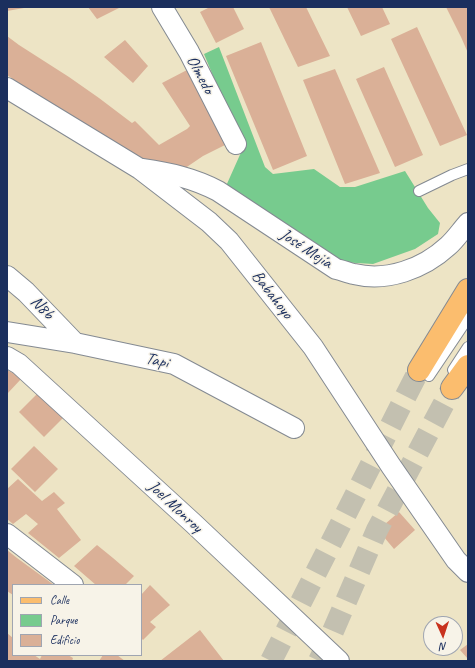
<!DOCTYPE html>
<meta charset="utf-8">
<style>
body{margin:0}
#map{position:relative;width:475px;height:668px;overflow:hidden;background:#ede4c5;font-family:Caveat,sans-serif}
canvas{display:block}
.frame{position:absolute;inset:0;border:8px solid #1b2f5e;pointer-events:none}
.legend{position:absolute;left:12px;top:584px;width:130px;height:72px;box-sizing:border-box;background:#f7f3e8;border:1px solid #9fa5b1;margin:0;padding:5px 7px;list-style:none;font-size:12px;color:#1b2f5e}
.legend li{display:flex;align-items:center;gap:8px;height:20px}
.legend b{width:20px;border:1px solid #9fa5b1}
.north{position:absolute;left:423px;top:616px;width:40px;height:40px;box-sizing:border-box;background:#f7f3e8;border:1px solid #9fa5b1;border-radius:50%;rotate:177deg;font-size:11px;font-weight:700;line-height:16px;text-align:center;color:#1b2f5e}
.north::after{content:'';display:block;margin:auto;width:14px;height:18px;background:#c8321e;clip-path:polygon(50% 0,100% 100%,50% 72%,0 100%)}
</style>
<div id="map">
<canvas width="475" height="668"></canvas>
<div class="frame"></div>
<ul class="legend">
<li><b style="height:5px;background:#fbbd6e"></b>Calle</li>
<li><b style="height:11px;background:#77cb8e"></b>Parque</li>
<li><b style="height:11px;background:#dab097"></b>Edificio</li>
</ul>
<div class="north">N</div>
</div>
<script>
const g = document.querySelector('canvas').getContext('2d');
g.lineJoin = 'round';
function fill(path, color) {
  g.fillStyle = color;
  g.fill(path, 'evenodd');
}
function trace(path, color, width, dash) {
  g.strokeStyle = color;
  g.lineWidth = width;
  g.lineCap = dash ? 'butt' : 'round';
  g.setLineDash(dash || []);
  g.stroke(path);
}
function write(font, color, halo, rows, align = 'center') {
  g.font = font + ' Caveat,sans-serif';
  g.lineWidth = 3;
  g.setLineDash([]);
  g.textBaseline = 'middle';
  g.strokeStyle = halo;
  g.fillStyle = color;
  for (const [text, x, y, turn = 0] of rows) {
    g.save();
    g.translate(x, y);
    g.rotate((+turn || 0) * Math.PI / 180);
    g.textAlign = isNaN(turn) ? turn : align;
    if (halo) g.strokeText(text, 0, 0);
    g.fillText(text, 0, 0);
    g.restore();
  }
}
const green = new Path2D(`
 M219,47L265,167L273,174L314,169L340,187H355L405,171L428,208L440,223L438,234L415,249L373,264L341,262L226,186L243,148L204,54Z`);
const building = new Path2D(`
 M7,7H24V8L7,11Z
 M88,7H121L97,19Z
 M210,7H233L244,29L216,43L200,12Z
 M269,7H306L330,56L298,67Z
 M347,7H382L390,24L361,36Z
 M446,7H468V53L461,37Z
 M417,27L467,135L440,146L391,39Z
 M7,36L19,45L69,77L99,98L132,123L135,121L159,145L187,129L190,126L162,83L187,70L225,145L203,156L175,175L136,158L48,103L7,75Z
 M125,40L148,66L133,83L104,57Z
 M261,42L307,156L273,170L226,56Z
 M384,67L423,155L395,167L356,79Z
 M335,69L380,173L345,184L303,80Z
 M7,370L22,378L7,394Z
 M40,391L65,416L44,437L19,412Z
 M34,446L58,469L35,492L11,469Z
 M18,479L42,501L54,492L65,503L57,509L81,540L59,558L28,533L38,524L26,514L13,524L7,519V489Z
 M399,512L415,530L394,549L378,530Z
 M97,545L113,558L134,576L125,585H96L74,566Z
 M7,550L17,558L54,585H13V595L7,591Z
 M150,585L170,605L150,622L156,627L143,640L141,638V595Z
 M200,630L224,661H160Z
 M7,633L13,638V655H34L40,659L42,655H68L73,658L72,661H10L7,659Z
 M468,644V659L460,650Z
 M103,655H117L125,661H99Z`);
const primaryTunnel = new Path2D(`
 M271,661L419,370
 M319,661L330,638L377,530L452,388`);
const lane = new Path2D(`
 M419,191L452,175L468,169
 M453,370L468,347
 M429,376L468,318`);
const street = new Path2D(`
 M162,7L189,52L236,144
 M7,88L140,169L209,222L229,241L313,347L391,466L456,560L468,572
 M142,169C170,173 193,178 218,191L336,269C342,270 348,273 354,274C387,282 423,269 448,246C455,240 461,231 468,223
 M7,276L26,292L75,343
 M7,332L75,343L174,364L294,428
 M7,357L19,364L194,524L339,661
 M7,534L73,585`);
const primary = new Path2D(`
 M419,370L468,290
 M452,388L468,366`);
const streetNames = [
 ["Olmedo",200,75,62],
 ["José Mejía",306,249,33],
 ["Babahoyo",272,295,52],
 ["N8b",42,308,46],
 ["Tapi",157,361,13],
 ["Joel Monroy",175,507,43]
];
fill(green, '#77cb8e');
fill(building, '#dab097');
trace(primaryTunnel, '#c3c0b0', 22, [22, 11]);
trace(lane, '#848a92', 12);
trace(street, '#848a92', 22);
trace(primary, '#848a92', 24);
trace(lane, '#fff', 10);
trace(street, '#fff', 20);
trace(primary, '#fbbd6e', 22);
write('17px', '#1b2f5e', '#f7f3e8', streetNames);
</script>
